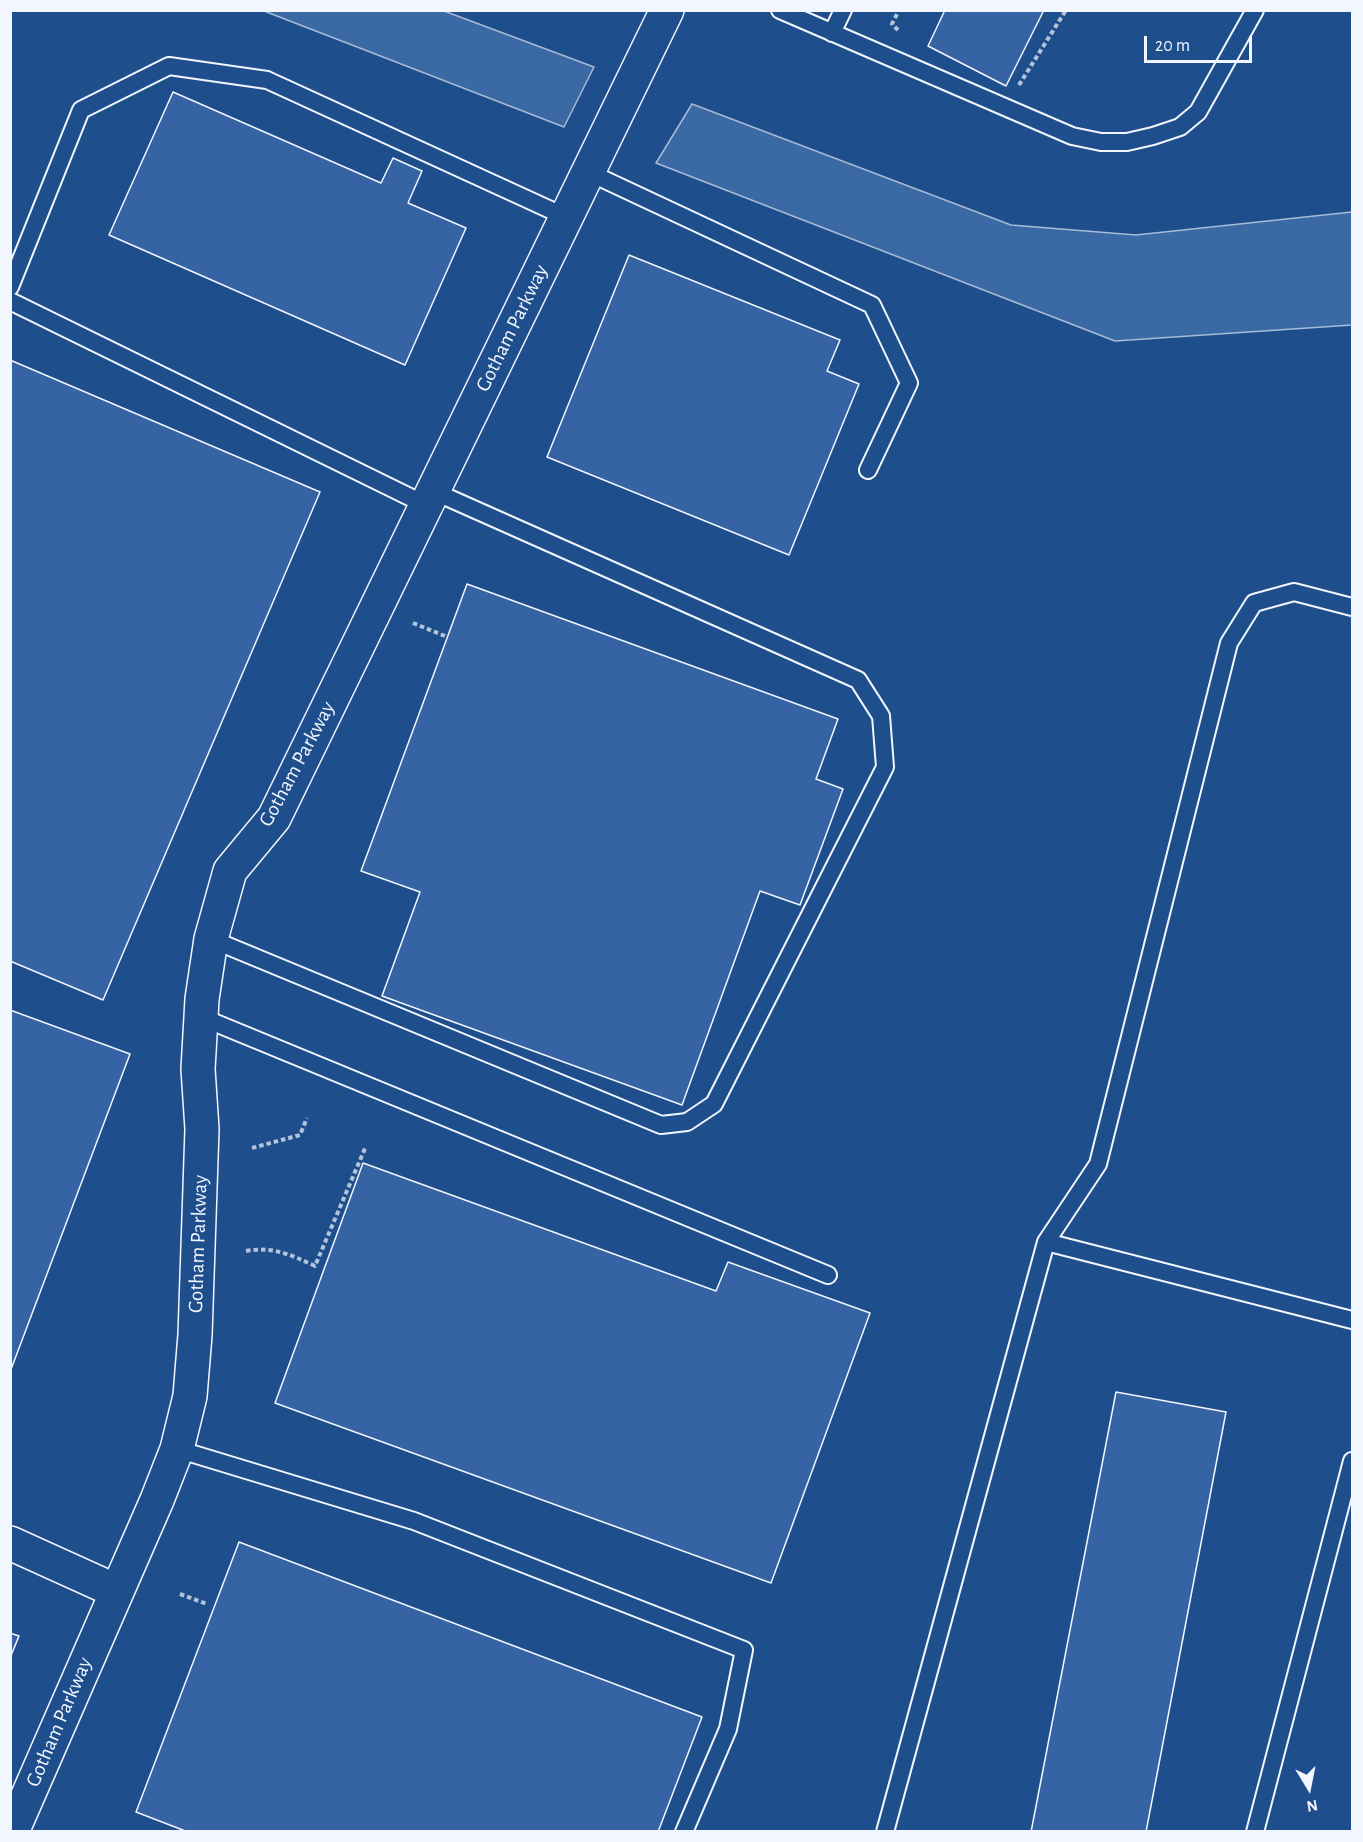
<!DOCTYPE html>
<style>
body{margin:0}
#map{position:relative;width:1363px;height:1842px;overflow:hidden;background:#1f4e8c;font-family:"Alegreya Sans",sans-serif}
canvas{display:block}
.frame{position:absolute;inset:0;border:12px solid #f2f6ff;pointer-events:none}
.north{position:absolute;left:1279px;top:1758px;width:60px;height:60px;-webkit-text-stroke:4px #1f4e8c;paint-order:stroke;rotate:170deg;font-size:16px;font-weight:700;line-height:24px;text-align:center;color:#f2f6ff}
.north::after{content:'';display:block;margin:auto;width:21px;height:27px;background:#f2f6ff;clip-path:polygon(50% 0,100% 100%,50% 72%,0 100%)}
.scale{position:absolute;left:1144px;top:36px;width:108px;height:27px;box-sizing:border-box;border:3px solid #f2f6ff;border-top:0;padding-left:8px;font-size:18px;line-height:21px;white-space:nowrap;color:#f2f6ff;-webkit-text-stroke:4px #1f4e8c;paint-order:stroke}
</style>
<div id="map">
<canvas width="1363" height="1842"></canvas>
<div class="frame"></div>
<div class="north">N</div>
<div class="scale">20 m</div>
</div>
<script>
const g = document.querySelector('canvas').getContext('2d');
g.lineJoin = 'round';
function fill(path, color) {
  g.fillStyle = color;
  g.fill(path, 'evenodd');
}
function trace(path, color, width, dash) {
  g.strokeStyle = color;
  g.lineWidth = width;
  g.lineCap = dash ? 'butt' : 'round';
  g.setLineDash(dash || []);
  g.stroke(path);
}
function write(font, color, halo, rows, align = 'center') {
  g.font = font + ' "Alegreya Sans",sans-serif';
  g.lineWidth = 4.5;
  g.setLineDash([]);
  g.textBaseline = 'middle';
  g.strokeStyle = halo;
  g.fillStyle = color;
  for (const [text, x, y, turn = 0] of rows) {
    g.save();
    g.translate(x, y);
    g.rotate((+turn || 0) * Math.PI / 180);
    g.textAlign = isNaN(turn) ? turn : align;
    if (halo) g.strokeText(text, 0, 0);
    g.fillText(text, 0, 0);
    g.restore();
  }
}
const water = new Path2D(`
 M264,11H444L594,67L564,127Z
 M692,104L1011,225L1136,235L1352,212V325L1115,341L656,163Z`);
const building = new Path2D(`
 M945,10H1044L1006,86L928,46Z
 M173,92L381,183L393,158L422,171L408,203L466,228L405,365L109,235Z
 M629,255L840,340L827,371L859,384L789,555L547,457Z
 M10,360L320,492L103,1000L10,961Z
 M467,584L838,719L816,779L843,789L800,905L760,891L682,1105L382,996L420,892L361,871Z
 M10,1010L130,1054L10,1372Z
 M363,1163L716,1291L728,1262L870,1313L771,1583L275,1403Z
 M1116,1392L1226,1412L1146,1832H1031Z
 M239,1542L702,1717L658,1832H188L136,1812Z
 M10,1633L19,1636L10,1658Z`);
const path = new Path2D(`
 M898,30L892,24L899,10
 M1019,85L1066,10
 M413,623L445,636
 M252,1148L300,1135L307,1118
 M246,1251C273,1246 291,1255 315,1266L366,1146
 M180,1594L207,1604`);
const lane = new Path2D(`
 M780,10L1072,136L1101,142H1127L1153,136L1180,127L1198,112L1255,10
 M832,33L843,10
 M588,172L872,305L909,383L868,470
 M10,287L81,110L169,66L267,80L566,217
 M10,301L426,505
 M211,939L661,1125L687,1122L714,1104L885,767L881,716L858,680L433,491
 M201,1017L828,1275
 M1046,1242L1098,1164L1229,643L1254,603L1294,592L1352,607
 M177,1449L414,1521L744,1650L728,1729L684,1832
 M885,1832L1046,1242L1352,1320
 M1255,1832L1352,1461`);
const secondary = new Path2D(`
 M10,1543L116,1591
 M12,1832L157,1500L177,1449L190,1396L195,1335L202,1129L198,1069L201,1017L202,999L211,939L230,871L274,818L667,10`);
const streetNames = [
 ["Gotham Parkway",512,328,-64],
 ["Gotham Parkway",297,764,-62],
 ["Gotham Parkway",198,1244,-88],
 ["Gotham Parkway",59,1722,-67]
];
fill(water, '#3b69a3');
trace(water, '#a8bbd7', 1.5);
fill(building, '#3563a3');
trace(building, '#f2f6ff', 1.5);
trace(lane, '#f2f6ff', 20);
trace(secondary, '#f2f6ff', 36);
trace(path, '#b3c4dc', 4, [4.5, 3]);
trace(lane, '#1f4e8c', 16);
trace(secondary, '#1f4e8c', 33);
write('21px', '#f2f6ff', '#1f4e8c', streetNames);
</script>
